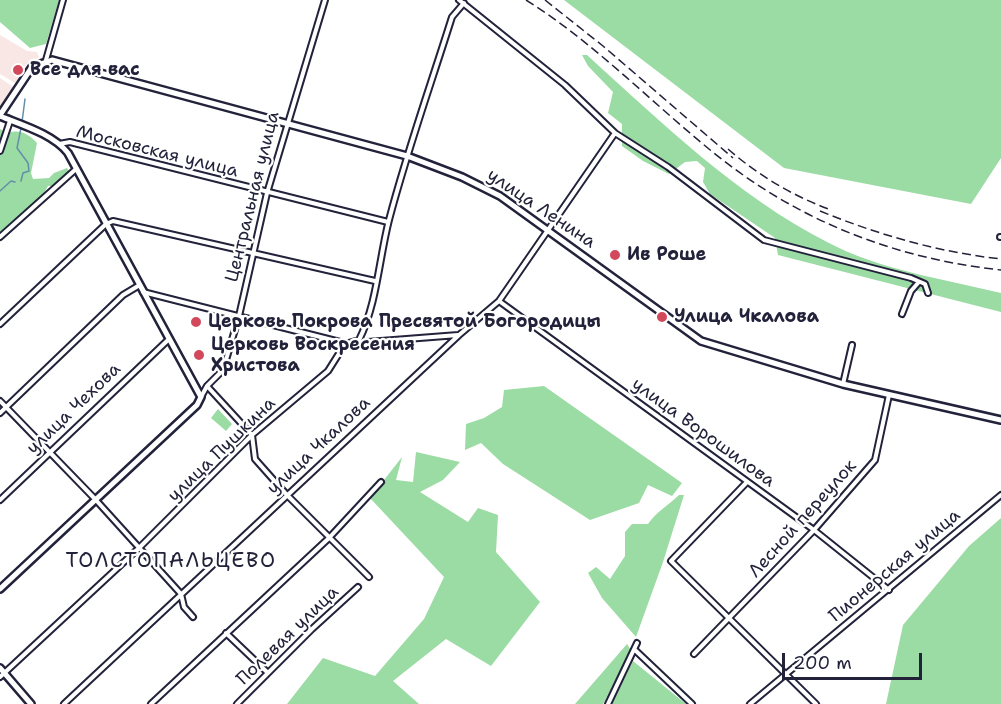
<!DOCTYPE html>
<meta charset="utf-8">
<style>
body{margin:0}
#map{position:relative;width:1001px;height:704px;overflow:hidden;background:#fff;font-family:"Shantell Sans",sans-serif}
canvas{display:block}
.scale{position:absolute;left:782px;top:653px;width:140px;height:27px;box-sizing:border-box;border:3px solid #22223b;border-top:0;padding-left:8px;font-size:18px;line-height:21px;white-space:nowrap;color:#22223b;-webkit-text-stroke:4px #fff;paint-order:stroke}
</style>
<div id="map">
<canvas width="1001" height="704"></canvas>
<div class="scale">200 m</div>
</div>
<script>
const g = document.querySelector('canvas').getContext('2d');
g.lineJoin = 'round';
function fill(path, color) {
  g.fillStyle = color;
  g.fill(path, 'evenodd');
}
function trace(path, color, width, dash) {
  g.strokeStyle = color;
  g.lineWidth = width;
  g.lineCap = dash ? 'butt' : 'round';
  g.setLineDash(dash || []);
  g.stroke(path);
}
function write(font, color, halo, rows, align = 'center') {
  g.font = font + ' "Shantell Sans",sans-serif';
  g.lineWidth = 4.5;
  g.setLineDash([]);
  g.textBaseline = 'middle';
  g.strokeStyle = halo;
  g.fillStyle = color;
  for (const [text, x, y, turn = 0] of rows) {
    g.save();
    g.translate(x, y);
    g.rotate((+turn || 0) * Math.PI / 180);
    g.textAlign = isNaN(turn) ? turn : align;
    if (halo) g.strokeText(text, 0, 0);
    g.fillText(text, 0, 0);
    g.restore();
  }
}
const built = new Path2D(`
 M0,35L27,51L37,52L39,58L26,64L18,77L19,81L15,83L0,74Z
 M0,78L15,88L9,100L0,106Z`);
const green = new Path2D(`
 M0,0H59L46,44L30,48L0,22Z
 M564,0H1001V158L971,204L784,168Z
 M582,55H587C661,122 737,196 827,242C880,270 943,279 1001,293V312L778,255L775,238L710,194L703,182L705,168L697,161L685,162L669,174L643,161L622,146V124L608,113L613,92L588,66Z
 M0,129L8,133C19,129 29,134 37,143L31,173L33,179L49,178L54,173L67,168L72,176L59,186H48L38,204L0,236Z
 M544,386L682,483L672,496L648,485L639,503L590,520L503,464L481,443L465,450L466,424L484,418L502,407L504,390Z
 M218,409L232,424L226,431L211,418Z
 M416,452L460,462L443,480L420,492L468,522L478,508L498,515L496,552L540,602L491,666L446,639L393,681L419,704H287L323,658L375,676L424,619L444,577L370,498L402,457L396,480L413,482Z
 M679,495H684L663,562L636,637L602,598L588,573L596,567L610,579L625,556V532L632,524H648C657,511 668,506 679,495Z
 M1001,518V704H886L903,625L969,546Z
 M627,644L631,650L603,704H575Z
 M633,661L686,704H612Z`);
const stream = new Path2D(`
 M22,122L25,99
 M21,181L23,173L29,171L28,163L17,148L21,128
 M0,191L11,181L15,182`);
const street = new Path2D(`
 M459,0L565,85L615,133L668,167L764,240L911,278L925,284L928,293
 M46,60L63,0
 M59,144L70,142L388,222
 M0,151L10,121
 M0,237L76,169
 M1000,237H1001
 M143,292L348,344
 M499,301L814,530L889,590
 M902,314L911,291L918,283
 M0,324L106,224L113,221L375,281
 M355,343L458,335
 M843,384L852,345
 M207,386L252,435L255,459L287,495L369,577
 M201,397L207,386L223,370L239,316L267,193L325,0
 M0,401L95,499L181,594L184,607L193,617
 M0,413L123,295L138,286
 M747,482L671,561L816,704
 M0,500L168,340
 M226,633L268,673
 M635,650L692,704
 M694,654L814,530L875,460L889,395
 M0,677L139,548L252,435L328,371L345,344L359,340C377,304 379,259 389,220C407,151 431,84 452,17L464,3
 M64,704L459,335L499,301L615,133
 M151,704L329,538L381,482
 M237,704L312,629L358,587
 M608,704L637,643
 M750,704L1001,495`);
const secondary = new Path2D(`
 M0,115L32,67L52,60L407,156L462,177L500,196L701,341L843,384L1001,420
 M0,116C22,125 53,134 68,153L201,397L197,405L0,589
 M0,668L31,704`);
const rail = new Path2D(`
 M526,0C590,40 645,96 703,144C789,217 889,258 1001,270
 M545,0L603,46L733,158
 M728,149C759,176 793,196 831,210
 M820,211C879,235 938,252 1001,259`);
const markers = [
 [18,70,6,"#d1495b"],
 [615,255,6,"#d1495b"],
 [662,317,6,"#d1495b"],
 [196,322,6,"#d1495b"],
 [199,355,6,"#d1495b"]
];
const poiNames = [
 ["Все для вас",30,70],
 ["Ив Роше",627,255],
 ["Улица Чкалова",674,317],
 ["Церковь Покрова Пресвятой Богородицы",208,322],
 ["Церковь Воскресения",211,345],
 ["Христова",211,366]
];
const streetNames = [
 ["Московская улица",157,152,14],
 ["Центральная улица",253,197,-76],
 ["улица Ленина",541,209,34],
 ["улица Чехова",74,409,-44],
 ["улица Ворошилова",703,433,36],
 ["улица Чкалова",319,446,-43],
 ["улица Пушкина",222,450,-44],
 ["Лесной переулок",803,519,-48],
 ["Пионерская улица",895,566,-40],
 ["Полевая улица",288,636,-44]
];
const quarterNames = [
 ["ТОЛСТОПАЛЬЦЕВО",171,562]
];
fill(built, '#f8e7e4');
fill(green, '#9bdba4');
trace(stream, '#638fa8', 1.5);
trace(street, '#22223b', 8);
trace(secondary, '#22223b', 10);
trace(street, '#fff', 4);
trace(secondary, '#fff', 5);
trace(rail, '#22223b', 1.5, [9, 4.5]);
for (const [x, y, r, color] of markers) {
  const dot = new Path2D();
  dot.arc(x, y, r, 0, 2 * Math.PI);
  g.fillStyle = color;
  g.fill(dot);
  trace(dot, '#fff', 2);
}
write('bold 18px', '#22223b', '#fff', poiNames, 'left');
write('18px', '#22223b', '#fff', streetNames);
g.letterSpacing = '1.5px';
write('21px', '#22223b', '#fff', quarterNames);
g.letterSpacing = '0px';
</script>
